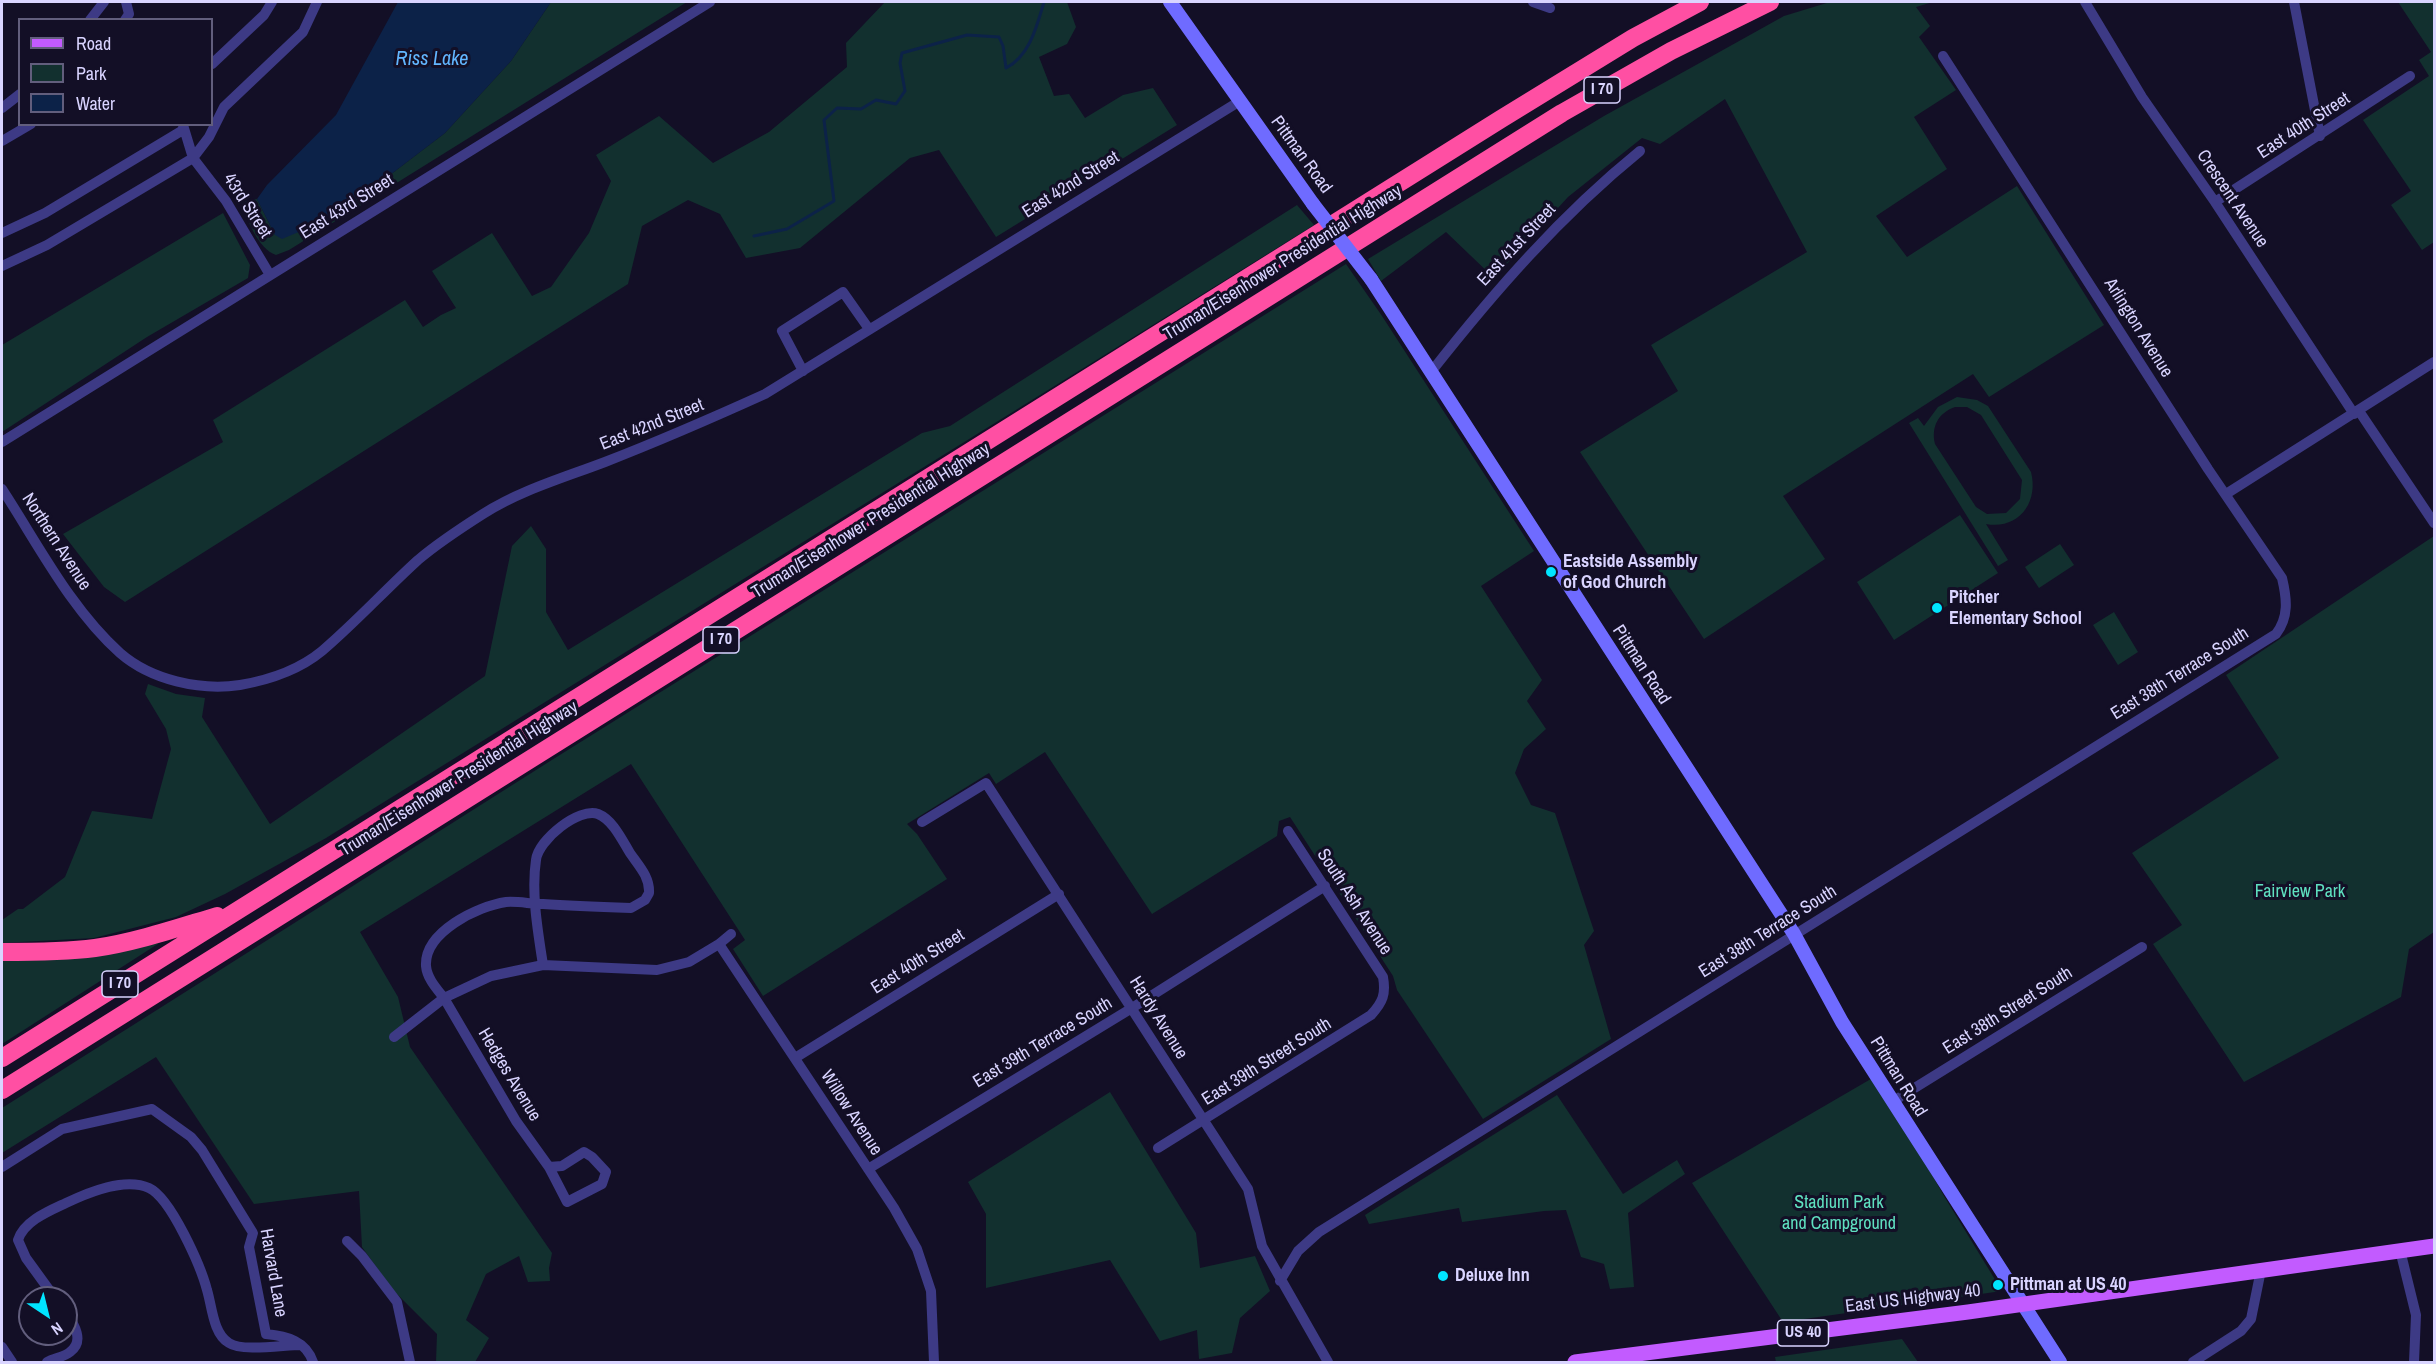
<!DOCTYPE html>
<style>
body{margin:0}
#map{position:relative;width:2436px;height:1364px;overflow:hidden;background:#130f26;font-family:"Archivo Narrow",sans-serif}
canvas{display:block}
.frame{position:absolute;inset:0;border:3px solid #d9d4ff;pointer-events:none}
.legend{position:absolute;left:18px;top:18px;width:195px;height:108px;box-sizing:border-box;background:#130f26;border:2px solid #625e7d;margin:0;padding:8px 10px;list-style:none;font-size:18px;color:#d9d4ff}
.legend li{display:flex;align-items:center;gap:12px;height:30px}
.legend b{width:30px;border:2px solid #625e7d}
.north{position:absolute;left:18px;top:1286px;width:60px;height:60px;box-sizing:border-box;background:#130f26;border:2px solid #625e7d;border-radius:50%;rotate:145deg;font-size:16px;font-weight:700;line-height:24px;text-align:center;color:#d9d4ff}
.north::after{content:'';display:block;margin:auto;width:21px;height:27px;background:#00e5ff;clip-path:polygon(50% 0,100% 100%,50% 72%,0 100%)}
</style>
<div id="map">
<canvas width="2436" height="1364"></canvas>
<div class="frame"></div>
<ul class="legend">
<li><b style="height:8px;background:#c25bff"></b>Road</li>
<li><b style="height:16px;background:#12302f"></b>Park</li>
<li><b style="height:16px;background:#0c2248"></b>Water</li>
</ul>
<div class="north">N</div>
</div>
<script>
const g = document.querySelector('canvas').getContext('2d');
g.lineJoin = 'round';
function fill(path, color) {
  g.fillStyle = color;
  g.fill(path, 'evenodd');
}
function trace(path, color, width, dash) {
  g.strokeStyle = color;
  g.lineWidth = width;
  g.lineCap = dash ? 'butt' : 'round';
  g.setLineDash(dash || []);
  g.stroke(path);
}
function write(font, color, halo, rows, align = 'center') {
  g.font = font + ' "Archivo Narrow",sans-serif';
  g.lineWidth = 6;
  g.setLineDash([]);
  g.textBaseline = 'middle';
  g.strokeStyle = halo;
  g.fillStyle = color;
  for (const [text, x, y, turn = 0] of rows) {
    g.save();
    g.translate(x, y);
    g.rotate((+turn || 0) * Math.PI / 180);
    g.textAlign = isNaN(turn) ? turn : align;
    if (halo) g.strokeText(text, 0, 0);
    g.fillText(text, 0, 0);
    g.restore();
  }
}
const green = new Path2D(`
 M551,2H687L289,250L276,255C258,249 247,219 241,202L257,199L275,235L308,228L365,194L445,133L511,61Z
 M885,2H1067L1076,27L1067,44L1039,57L1054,96L1069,94L1085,118L1123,95L1153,88L1177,125L996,237L939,150L910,158L800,248L746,258L720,214L688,200L642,226L628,284L125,602L104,587L63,534L223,442L213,420L405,300L423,327L441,315L456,308L432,271L492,233L532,296L551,287L589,233L611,181L596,155L659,116L713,163L769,132L847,67L846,43Z
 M1830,2H1933L1916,7L1930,26L1919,37L1956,90L1914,117L1947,169L1876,216L1907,257L2017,186L2104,325L1989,397L1973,374L1783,496L1825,559L1704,639L1580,452L1678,391L1651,345L1807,252L1725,99L1660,144L1642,138L1568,197L1494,278L1446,232L1381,281L1368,259L1604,116L1705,60L1784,16Z
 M2398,2H2434V242L2422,250L2391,205L2411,191L2363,120L2429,76L2419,60L2431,52Z
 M1297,205L1314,225L326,838L225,894L176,917L94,938L2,943V920L18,909H23L65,877L92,811L152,819L171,749L166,729L145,694L148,684L176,694L205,698L202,717L270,824L485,676L512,546L531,526L546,549V612L568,650L922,433L950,426Z
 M223,213L250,265L248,278L147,337L2,432V345Z
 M1346,264L1382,316L1534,551L1481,586L1542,680L1527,701L1546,729L1524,749L1515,773L1531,805L1555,813L1594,931L1584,945L1611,1039L1483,1119L1397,990L1393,976L1290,817L1279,821L1277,836L1152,914L1045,752L996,784L989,773L907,824L917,834L947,879L763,996L733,949L745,940L631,764L360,932L398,997L410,1047L552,1253L549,1268L550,1281L528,1282L519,1256L486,1274L466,1320L489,1338L475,1362H436L437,1334L392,1289L362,1247L359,1191L254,1204L156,1057L2,1153V1108L555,758Z
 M1957,397L1977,400L1988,406L2031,472C2039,503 2018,530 1986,524L2008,560L1998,566L1909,423L1918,418L1924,426L1938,407ZM1955,407H1967L1981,415L2022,480L2020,499L2006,513L1987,514L1976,507L1935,444C1931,427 1938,413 1955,407Z
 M1960,515L1998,573L1894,640L1857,582Z
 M2434,536V932L2409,949L2401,997L2244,1082L2153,944L2182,925L2132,853L2279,758L2226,675Z
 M2060,544L2074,565L2039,588L2025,567Z
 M2114,612L2138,652L2118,665L2093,625Z
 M164,940L2,1044V959Z
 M1876,1076L1944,1196L2002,1291L1783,1322L1692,1183Z
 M1110,1092L1196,1233L1200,1268L1255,1256L1270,1291L1240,1318L1232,1353L1199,1359L1197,1330L1160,1341L1110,1260L986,1288V1214L968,1182Z
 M1557,1095L1623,1194L1677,1160L1685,1174L1628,1213L1634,1287L1610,1289L1604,1264L1581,1257L1566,1210L1544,1211L1462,1222L1459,1208L1369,1224L1365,1215Z
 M1902,1339L1918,1362H1776L1775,1357Z`);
const water = new Path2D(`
 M398,2H551L511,61L445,133L365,194L308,228L282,239L275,235L257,199L267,185L336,115Z`);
const stream = new Path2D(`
 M754,236L787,229L834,201L824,120L837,108L861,109L876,100L896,104L905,91L900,63L902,53L967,35L999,37L1003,46L1006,68C1030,56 1037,25 1044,2`);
const street = new Path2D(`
 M1533,2L1550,8
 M2085,2L2142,97L2215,202L2354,414
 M2294,2L2320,136
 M90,20L104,2
 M125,20L129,14L126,2
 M212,64L264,15L272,2
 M2,108L20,94
 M183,125L193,158L226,201L270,275
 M2,141L31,124
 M2215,202L2410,76
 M2,233L45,213L183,130
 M2,266L47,245L193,158L209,137L224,107L303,32L317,2
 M803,371L782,331L843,292L869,329
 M1431,372C1494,292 1560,216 1640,151
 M2359,411L2434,523
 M2,442L710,2
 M2,489C38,544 70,608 120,653C151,680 200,691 240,685C269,680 299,670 322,651C355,623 385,590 418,560C438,543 461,528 483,514C521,490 563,478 605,462C659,441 712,418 765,394L1240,101
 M2226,494L2434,362
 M922,822L986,783L1248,1189L1262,1246L1328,1362
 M719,944L894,1208L917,1249L931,1291L934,1362
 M543,965C538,932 531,893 536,860C538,840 579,807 598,814C613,820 622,840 630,853C639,866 650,877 649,893L645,900L631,908C602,907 573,906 543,904C531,904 518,901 506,902C478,906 424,932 426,966C427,978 436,988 444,998L516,1121L549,1167L567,1202L602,1184L606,1172L592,1157L584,1152L562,1166L549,1167
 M394,1037L444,998L491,976L543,965L657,970L689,962L719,944L731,934
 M795,1058L1059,894
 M1892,1102L2142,947
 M1158,1148L1371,1015C1383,1002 1386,994 1383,977L1288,831
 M2,1167L62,1129L152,1109L191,1137L202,1150L253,1233L249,1247L266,1334C287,1336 306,1341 313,1362
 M868,1169L1132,1008L1325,886
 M347,1241L362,1256L397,1302L410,1362
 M2400,1250L2416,1315L2414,1362
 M1280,1281L1298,1251L1319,1232L2276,634C2289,617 2287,599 2282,578L2208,469L1943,56
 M55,1298L26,1258L18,1240C24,1221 49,1211 66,1203C89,1192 125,1177 149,1188C171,1198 201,1267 207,1290C212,1306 213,1334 229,1343C242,1352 284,1345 301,1345
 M2,1347L12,1362
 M47,1362C54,1358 64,1357 70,1352C85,1341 74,1324 66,1313
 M2193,1362L2241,1331L2251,1319L2261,1270`);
const secondary = new Path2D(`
 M1170,2L1313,204
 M1371,279L1794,934L1842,1022L2060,1362`);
const primary = new Path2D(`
 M1575,1362L1968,1312L2434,1246`);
const highway = new Path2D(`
 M2,952C33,952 64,952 95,948C136,942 177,928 217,916
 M2,1058L1501,119L1633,38L1700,2
 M2,1090L1562,113L1671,51L1770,2`);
const secondaryBridge = new Path2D(`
 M1313,204L1371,279`);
const markers = [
 [1551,572,6,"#00e5ff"],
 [1937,608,6,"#00e5ff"],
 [1443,1276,6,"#00e5ff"],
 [1998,1285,6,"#00e5ff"]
];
const shields = [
 [1602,90,36],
 [721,640,36],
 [120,984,36],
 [1803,1333,51]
];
const shieldNames = [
 ["I 70",1602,90],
 ["I 70",721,640],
 ["I 70",120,984],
 ["US 40",1803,1333]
];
const streetNames = [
 ["East 40th Street",2304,126,-33],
 ["Pittman Road",1301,155,54],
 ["East 42nd Street",1071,185,-32],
 ["Crescent Avenue",2232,199,56],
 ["43rd Street",247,206,57],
 ["East 43rd Street",347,207,-32],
 ["East 41st Street",1517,245,-47],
 ["Truman/Eisenhower Presidential Highway",1283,263,-32],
 ["Arlington Avenue",2138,328,58],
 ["East 42nd Street",652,425,-22],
 ["Truman/Eisenhower Presidential Highway",871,521,-32],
 ["Northern Avenue",56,542,57],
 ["Pittman Road",1641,665,57],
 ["East 38th Terrace South",2180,674,-32],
 ["Truman/Eisenhower Presidential Highway",459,779,-32],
 ["South Ash Avenue",1354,902,57],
 ["East 38th Terrace South",1768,932,-32],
 ["East 40th Street",918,962,-32],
 ["East 38th Street South",2008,1011,-32],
 ["Hardy Avenue",1158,1018,58],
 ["East 39th Terrace South",1043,1043,-31],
 ["East 39th Street South",1267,1062,-32],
 ["Hedges Avenue",509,1075,59],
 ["Pittman Road",1898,1077,58],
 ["Willow Avenue",851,1113,57],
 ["Harvard Lane",273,1273,80],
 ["East US Highway 40",1913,1299,-7]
];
const poiNames = [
 ["Eastside Assembly",1563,562],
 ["of God Church",1563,583],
 ["Pitcher",1949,598],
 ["Elementary School",1949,619],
 ["Deluxe Inn",1455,1276],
 ["Pittman at US 40",2010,1285]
];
const parkNames = [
 ["Fairview Park",2300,892],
 ["Stadium Park",1839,1203],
 ["and Campground",1839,1224]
];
const waterNames = [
 ["Riss Lake",432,60]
];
fill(green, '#12302f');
fill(water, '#0c2248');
trace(stream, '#0c2248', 3);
trace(street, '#3d3a85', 10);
trace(secondary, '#6f6bff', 14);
trace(primary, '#c25bff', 15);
trace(highway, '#ff4fa3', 18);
trace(secondaryBridge, '#6f6bff', 14);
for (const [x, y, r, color] of markers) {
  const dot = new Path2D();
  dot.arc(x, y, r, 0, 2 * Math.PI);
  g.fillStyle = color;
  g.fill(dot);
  trace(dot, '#130f26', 2);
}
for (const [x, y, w] of shields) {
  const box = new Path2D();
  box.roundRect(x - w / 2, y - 13, w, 26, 4.5);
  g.fillStyle = '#130f26';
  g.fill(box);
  trace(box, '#d9d4ff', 1.5);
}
write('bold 16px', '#d9d4ff', null, shieldNames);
write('18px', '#d9d4ff', '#130f26', streetNames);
write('bold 18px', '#d9d4ff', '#130f26', poiNames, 'left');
write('18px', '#5fe0c0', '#130f26', parkNames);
write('italic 20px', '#62b6ff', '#130f26', waterNames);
</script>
